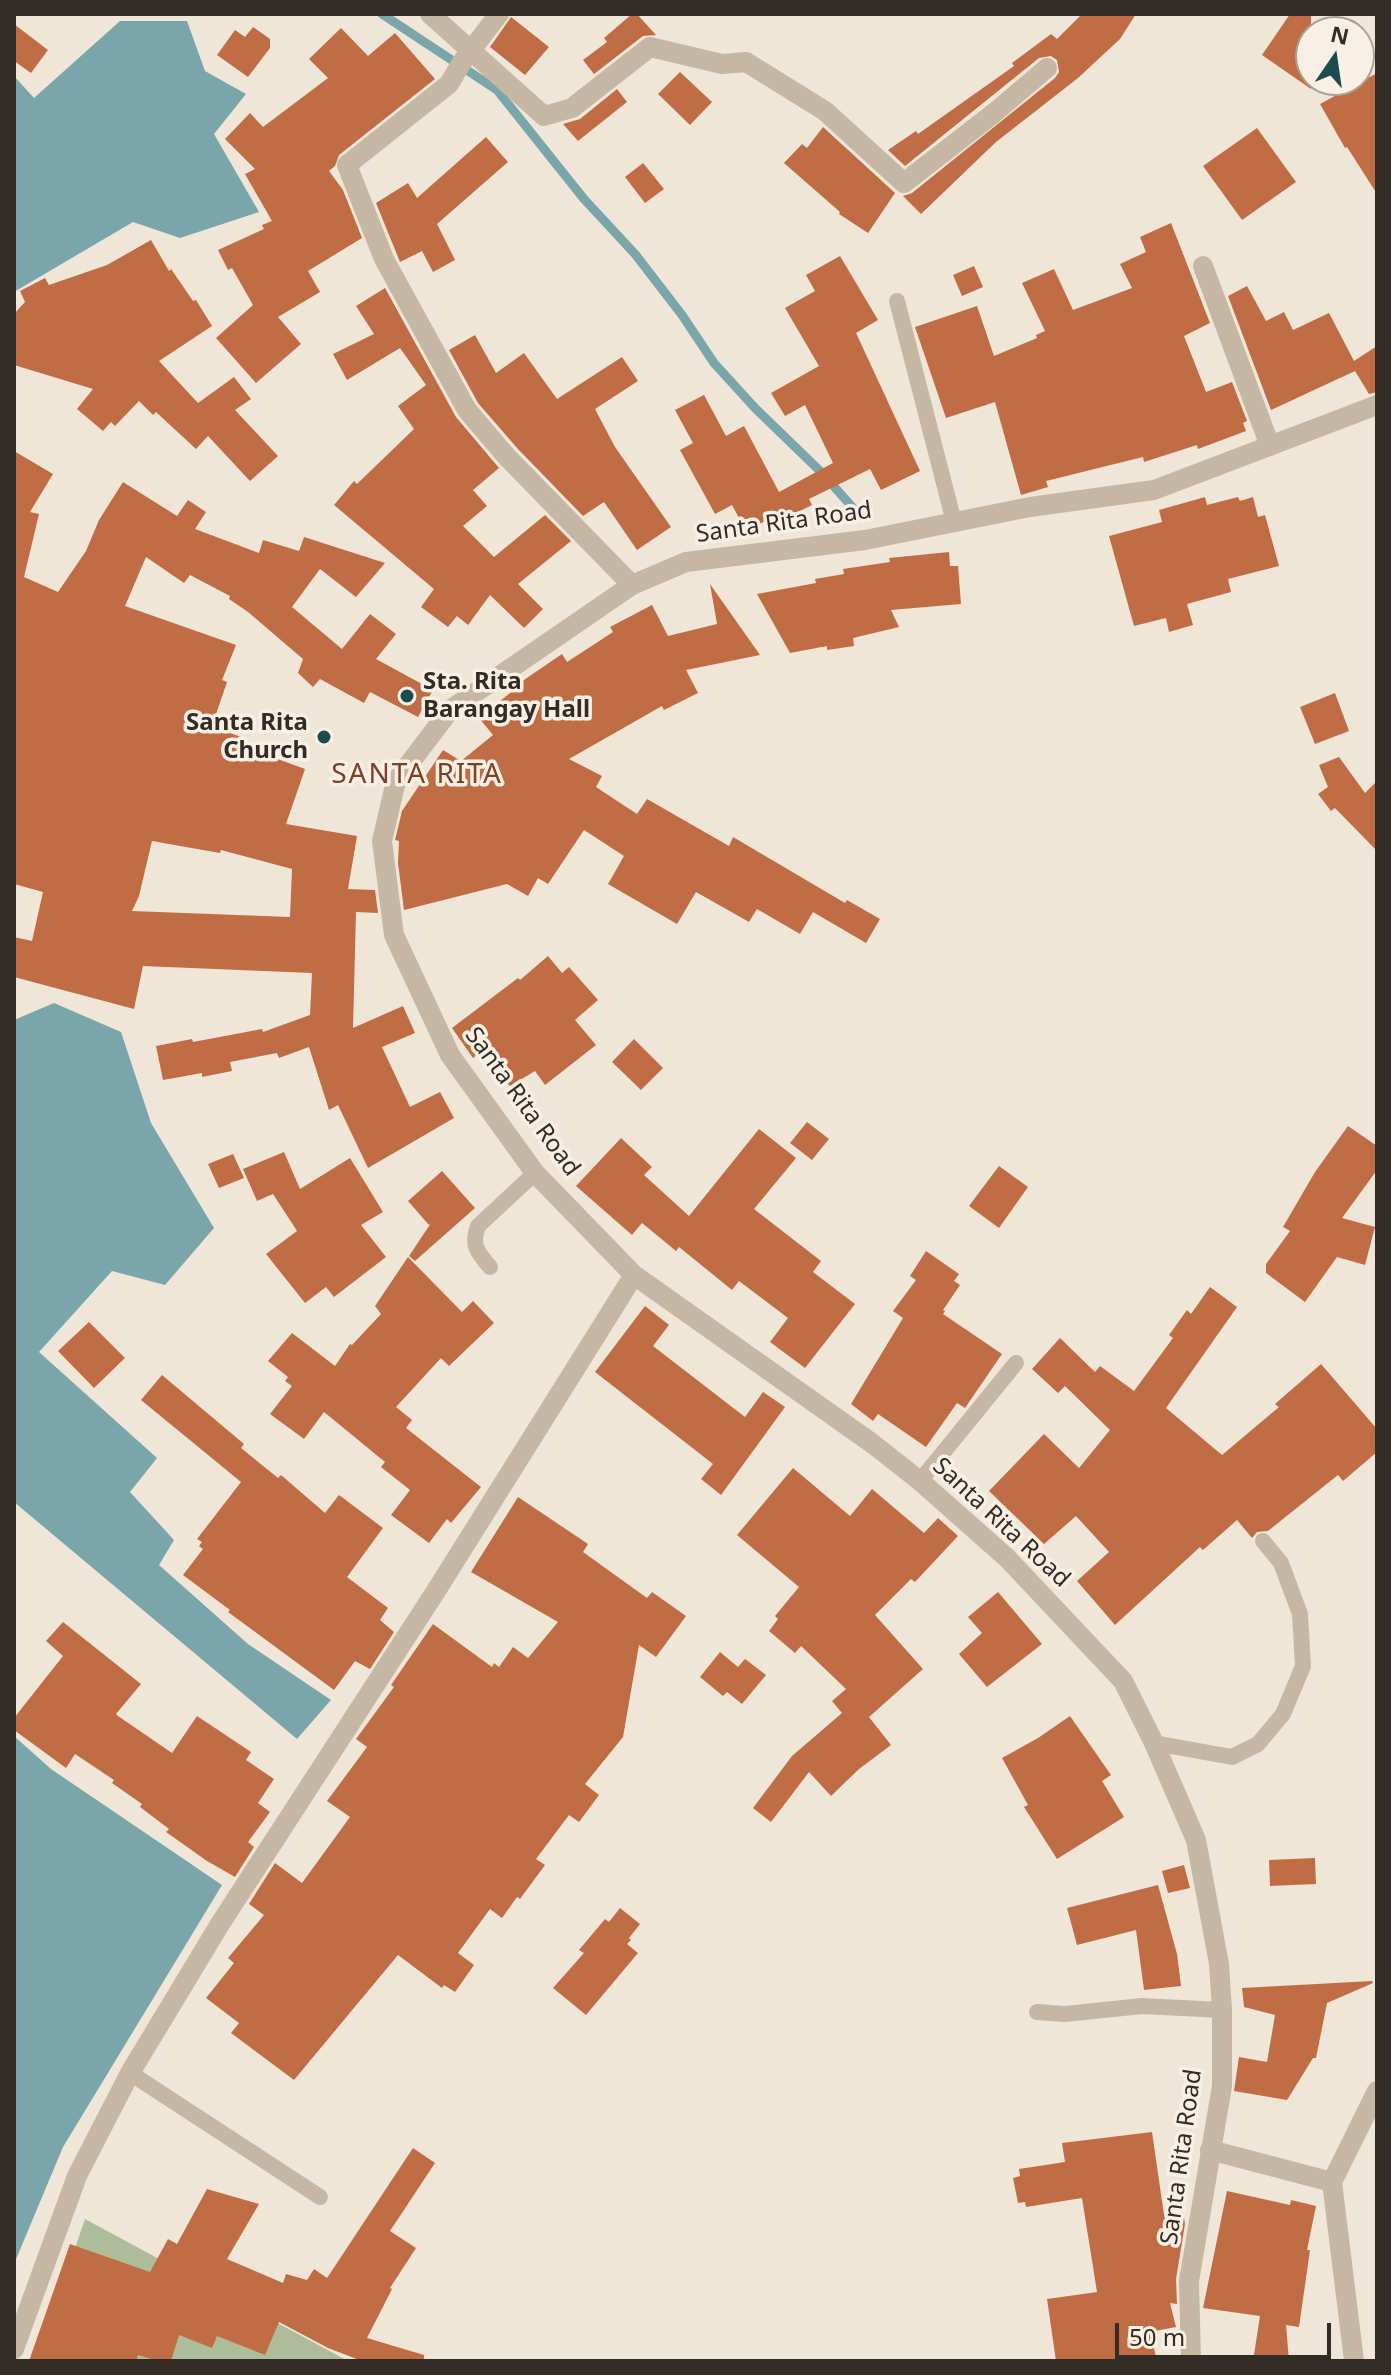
<!DOCTYPE html>
<style>
body{margin:0}
#map{position:relative;width:1391px;height:2375px;overflow:hidden;background:#efe6d8;font-family:"Noto Sans",sans-serif}
canvas{display:block}
.frame{position:absolute;inset:0;border:16px solid #332b26;pointer-events:none}
.north{position:absolute;left:1295px;top:16px;width:80px;height:80px;box-sizing:border-box;background:#f8f0e4;border:2px solid #a9a198;border-radius:50%;rotate:13deg;font-size:22px;font-weight:700;line-height:32px;text-align:center;color:#332b26}
.north::after{content:'';display:block;margin:auto;width:28px;height:36px;background:#1e4a52;clip-path:polygon(50% 0,100% 100%,50% 72%,0 100%)}
.scale{position:absolute;left:1115px;top:2323px;width:216px;height:36px;box-sizing:border-box;border:4px solid #332b26;border-top:0;padding-left:10px;font-size:24px;line-height:28px;white-space:nowrap;color:#332b26;-webkit-text-stroke:6px #f8f0e4;paint-order:stroke}
</style>
<div id="map">
<canvas width="1391" height="2375"></canvas>
<div class="frame"></div>
<div class="north">N</div>
<div class="scale">50 m</div>
</div>
<script>
const g = document.querySelector('canvas').getContext('2d');
g.lineJoin = 'round';
function fill(path, color) {
  g.fillStyle = color;
  g.fill(path, 'evenodd');
}
function trace(path, color, width, dash) {
  g.strokeStyle = color;
  g.lineWidth = width;
  g.lineCap = dash ? 'butt' : 'round';
  g.setLineDash(dash || []);
  g.stroke(path);
}
function write(font, color, halo, rows, align = 'center') {
  g.font = font + ' "Noto Sans",sans-serif';
  g.lineWidth = 7;
  g.setLineDash([]);
  g.textBaseline = 'middle';
  g.strokeStyle = halo;
  g.fillStyle = color;
  for (const [text, x, y, turn = 0] of rows) {
    g.save();
    g.translate(x, y);
    g.rotate((+turn || 0) * Math.PI / 180);
    g.textAlign = isNaN(turn) ? turn : align;
    if (halo) g.strokeText(text, 0, 0);
    g.fillText(text, 0, 0);
    g.restore();
  }
}
const green = new Path2D(`
 M85,2219L348,2361H36Z`);
const water = new Path2D(`
 M120,21H187L205,71L246,94L214,134L259,212L180,238L133,222L14,292V76L34,98Z
 M54,1003L121,1032L151,1123L214,1228L165,1285L112,1271L39,1352L157,1458L130,1492L174,1540L159,1565L248,1644L331,1700L297,1739L14,1502V1020Z
 M14,1736L51,1769L222,1885L63,2147L14,2264Z`);
const stream = new Path2D(`
 M382,14L497,90L584,199L635,254L682,315L714,363L755,408L821,472L854,509`);
const building = new Path2D(`
 M632,14H637L656,35L643,36L594,74L583,60L607,42L604,38Z
 M1082,14H1136L1120,39L1078,78L996,142L921,214L903,196L912,193L1055,78L1059,72L1057,60L1051,56L1039,58L905,166L888,150L916,131L918,134L1014,66L1012,63L1051,34L1057,39Z
 M1290,14H1311V89L1262,55Z
 M511,17L549,47L525,75L490,47Z
 M14,24L48,50L31,73L14,61Z
 M253,27L270,39V48L248,77L217,55L235,30L245,37Z
 M341,28L368,56L395,33L435,79L339,155L335,166L329,171L343,190L362,238L308,271L320,292L278,317L301,344L256,383L216,338L253,305L232,268L228,270L218,250L264,229L262,225L272,221L245,174L255,169L225,139L250,113L263,127L328,78L309,59Z
 M680,72L712,102L690,125L658,94Z
 M1377,73V194L1347,147L1345,148L1320,104Z
 M617,89L627,102L578,141L563,124L580,119Z
 M823,127L895,193L868,233L839,214L840,212L784,163L802,144L807,148Z
 M1257,128L1296,182L1242,220L1203,166Z
 M486,137L508,162L437,224L455,260L433,272L422,251L400,262L376,203L408,183L417,198Z
 M643,163L664,189L645,203L625,177Z
 M1171,223L1210,323L1184,336L1206,392L1232,382L1247,421L1243,423L1246,431L1198,449L1197,445L1144,462L1143,457L1046,481L1048,487L1021,495L995,402L946,418L915,327L977,306L994,356L1037,338L1036,335L1045,331L1022,283L1054,269L1073,310L1132,288L1120,264L1146,252L1140,237Z
 M151,240L169,271L171,269L193,301L196,300L212,326L159,361L198,403L234,377L251,399L235,410L278,456L250,481L208,436L196,449L156,412L153,415L139,401L115,426L111,422L103,431L77,409L93,389L14,365V314L25,302L20,291L45,278L49,285L107,265Z
 M840,256L878,320L856,333L920,471L881,490L870,469L809,499L812,505L776,523L773,517L746,531L732,505L715,514L680,450L693,443L675,410L704,395L726,436L744,426L779,492L833,463L805,405L785,416L771,393L819,366L785,308L815,291L806,275Z
 M974,266L983,287L962,296L953,275Z
 M1247,286L1266,321L1284,312L1293,330L1329,313L1354,361L1377,346V392L1369,394L1355,371L1271,410L1228,296Z
 M385,288L456,417L499,468L473,490L487,506L463,526L494,557L545,515L571,541L518,584L543,609L524,628L490,595L468,625L457,616L448,627L421,607L434,589L334,505L354,481L357,484L414,429L398,406L426,385L400,348L347,380L333,354L374,334L356,306Z
 M475,335L496,373L524,353L557,399L622,357L638,381L595,409L615,447L671,527L637,550L604,502L583,516L517,448L478,403L449,350Z
 M14,451L53,474L30,512L39,514L24,577L58,592L86,551L99,520L123,482L177,516L188,500L206,512L195,529L259,553L263,540L299,551L304,537L385,563L356,597L320,569L292,607L342,649L370,614L396,634L376,659L433,690L418,717L370,692L364,703L320,679L313,687L298,673L303,659L248,612L229,599L230,596L190,575L184,583L146,557L125,606L236,645L222,680L227,682L216,714L234,719L230,733L244,738L242,746L305,769L286,824L357,836L348,889L375,890L378,913L356,912L353,1028L403,1006L415,1033L382,1047L410,1107L440,1092L454,1118L368,1168L338,1105L329,1110L309,1047L279,1058L277,1053L230,1062L232,1071L202,1077V1073L163,1080L156,1046L192,1039L193,1042L262,1029L263,1032L310,1015L312,973L143,966L134,1009L14,977V937L32,941L43,892L14,884ZM152,841L220,853L221,850L292,869L290,917L132,911L139,896Z
 M1205,497L1207,505L1238,497L1240,501L1253,497L1258,517L1265,515L1279,566L1228,579L1231,592L1187,604L1193,625L1169,632L1166,618L1134,626L1109,536L1162,522L1159,510Z
 M949,552L950,566H958L961,604L891,610L899,627L853,638L854,646L827,650V646L790,653L757,594L816,583L815,579L844,574L843,569L890,562L889,558Z
 M710,584L760,655L686,670L698,693L664,710L662,706L569,759L602,776L596,787L637,814L647,799L729,846L733,837L845,903L847,900L880,919L866,943L813,912L800,934L757,909L749,922L696,892L677,924L608,884L624,856L584,830L548,884L538,878L528,896L507,884L404,910L398,863L399,841L395,840L402,811L443,750L461,761L493,735L479,718L520,685L518,684L562,654L567,662L613,632L610,627L652,605L668,636L717,624Z
 M1335,693L1349,731L1315,744L1300,707Z
 M1339,757L1365,793L1377,781V851L1335,808L1331,811L1318,794L1328,787L1319,765Z
 M548,956L562,973L569,967L598,1000L575,1020L596,1045L545,1085L535,1071L510,1086L479,1053L473,1058L452,1028L518,978L520,980Z
 M634,1039L663,1068L641,1090L612,1062Z
 M807,1122L829,1139L812,1160L790,1143Z
 M1348,1126L1377,1146V1170L1342,1218L1375,1227L1365,1265L1337,1257L1305,1302L1266,1273V1264L1290,1231L1283,1227L1315,1172Z
 M759,1129L796,1158L754,1209L821,1261L813,1272L855,1304L805,1368L770,1342L788,1318L739,1281L732,1290L679,1247L676,1251L642,1223L632,1235L576,1186L621,1138L652,1167L644,1175L689,1216Z
 M284,1152L300,1189L350,1158L383,1212L361,1225L386,1257L334,1297L326,1287L305,1303L266,1254L297,1231L273,1194L257,1201L243,1169Z
 M233,1154L244,1178L219,1188L208,1164Z
 M999,1166L1028,1187L999,1228L969,1206Z
 M442,1171L475,1208L415,1261L409,1256L431,1223L429,1225L408,1201Z
 M926,1251L959,1274L954,1281L960,1285L943,1310L945,1311L943,1314L1002,1354L965,1408L957,1403L926,1447L878,1414L873,1421L851,1404L903,1318L893,1311L916,1280L910,1276Z
 M408,1257L462,1312L473,1301L494,1323L449,1366L441,1358L396,1407L412,1420L406,1428L481,1487L451,1523L447,1519L429,1543L391,1515L410,1490L381,1467L385,1462L324,1412L304,1439L270,1414L292,1386L285,1381L288,1377L268,1361L292,1333L335,1366L350,1344L352,1345L381,1314L375,1306Z
 M1210,1287L1237,1307L1166,1408L1222,1455L1279,1407L1275,1404L1321,1364L1377,1429V1452L1343,1481L1338,1475L1268,1531L1257,1532L1252,1538L1237,1520L1203,1550L1200,1547L1115,1625L1077,1581L1109,1552L1076,1516L1044,1544L989,1491L1044,1434L1079,1468L1110,1430L1065,1386L1058,1393L1032,1369L1060,1338L1095,1372L1100,1366L1134,1391L1173,1338L1169,1335L1187,1310L1191,1314Z
 M645,1306L669,1325L653,1346L745,1417L763,1392L785,1407L721,1495L701,1479L713,1464L595,1372Z
 M89,1322L125,1358L94,1388L58,1351Z
 M162,1375L244,1444L241,1448L278,1478L281,1475L325,1513L339,1495L383,1528L347,1577L388,1608L380,1620L394,1632L370,1669L355,1661L334,1690L228,1612L230,1610L183,1575L203,1549L199,1546L202,1542L197,1539L241,1482L141,1400Z
 M793,1468L850,1516L872,1489L924,1533L938,1518L958,1536L915,1582L911,1579L875,1615L923,1669L869,1717L891,1745L859,1769L831,1796L809,1772L771,1822L753,1808L792,1756L842,1713L832,1701L846,1689L801,1646L795,1653L769,1631L778,1619L775,1616L799,1587L737,1535Z
 M518,1497L588,1544L583,1552L647,1598L652,1592L686,1616L656,1657L639,1645L623,1737L585,1784L599,1795L579,1822L569,1815L536,1859L545,1865L520,1899L517,1897L502,1918L490,1909L458,1953L474,1965L455,1992L444,1985L442,1988L398,1955L294,2080L231,2033L239,2023L206,1998L234,1963L228,1958L264,1915L249,1904L275,1863L302,1883L350,1817L327,1801L367,1747L356,1739L394,1687L391,1685L433,1624L492,1667L494,1663L499,1667L513,1647L528,1658L558,1622L471,1572Z
 M998,1592L1042,1644L987,1687L959,1654L982,1633L968,1617Z
 M63,1622L141,1684L116,1714L118,1716L172,1753L197,1716L251,1752L246,1760L274,1779L258,1803L270,1812L248,1842L254,1847L235,1877L207,1861L166,1832L169,1829L140,1807L142,1804L112,1783L114,1780L75,1754L66,1768L14,1730V1718L63,1656L46,1641Z
 M720,1652L738,1667L745,1659L766,1675L742,1704L727,1692L723,1696L700,1677Z
 M1070,1716L1111,1775L1102,1781L1124,1817L1057,1859L1024,1807L1028,1805L1002,1758L1038,1738Z
 M1315,1858L1316,1884L1270,1886L1269,1860Z
 M1184,1865L1190,1888L1168,1893L1162,1871Z
 M1158,1885L1177,1954L1181,1986L1144,1990L1136,1930L1077,1945L1067,1908Z
 M620,1908L640,1924L629,1938L631,1940L627,1944L638,1953L586,2015L553,1988L584,1953L579,1950L605,1919L609,1922Z
 M1372,1981L1373,1983L1327,2003L1316,2058H1313L1287,2100L1234,2091L1239,2057L1267,2062L1275,2015L1244,2007L1242,1988Z
 M1152,2132L1164,2215L1183,2212L1185,2224L1176,2279L1177,2304L1170,2303L1176,2327L1150,2332L1157,2361H1056L1047,2299L1097,2292L1082,2198L1026,2207L1025,2202L1018,2203L1013,2178L1020,2176L1019,2169L1065,2162L1062,2143Z
 M413,2148L435,2163L390,2231L416,2248L390,2288L392,2289L367,2338L424,2355V2361H362L328,2348L279,2322L265,2355L217,2336L212,2348L179,2335L171,2361H158L138,2355L136,2361H29L70,2244L150,2272L168,2239L177,2244L207,2189L259,2204L227,2259L283,2283L286,2274L307,2280L314,2269L327,2278Z
 M1227,2191L1290,2205L1291,2200L1316,2206L1307,2250H1310L1299,2327L1286,2325L1289,2361H1253L1260,2316L1203,2308Z`);
const service = new Path2D(`
 M897,301L954,522
 M490,1267C477,1252 471,1245 478,1226L535,1173
 M920,1481L1016,1363
 M1154,1743L1232,1757L1258,1744L1283,1714L1303,1666L1300,1614L1281,1563L1263,1541
 M1037,2012L1065,2014L1142,2006L1222,2010
 M130,2073L320,2197`);
const minor = new Path2D(`
 M430,14L544,116L572,108L650,47L722,64L746,62L825,111L904,183L994,113L1047,68
 M499,14L462,62L449,84L347,165L384,259L467,410L507,457L632,585
 M1203,266L1270,446
 M1210,2150L1332,2182
 M1354,2361L1332,2182L1377,2091`);
const tertiary = new Path2D(`
 M14,2349L77,2176L130,2073L220,1924L436,1591L634,1275
 M1191,2361L1189,2281L1222,2086V2010L1219,1964L1196,1840L1154,1743L1123,1681L1007,1558L920,1481L873,1444L634,1275L535,1173L450,1055L394,935L382,841L396,781L450,710L632,585L686,562L865,540L1030,507L1154,490L1377,405`);
const markers = [
 [407,696,8,"#1e4a52"],
 [324,737,8,"#1e4a52"]
];
const streetNames = [
 ["Santa Rita Road",784,523,-8],
 ["Santa Rita Road",522,1102,54],
 ["Santa Rita Road",1001,1523,43],
 ["Santa Rita Road",1182,2157,-82]
];
const poiNames = [
 ["Sta. Rita",423,682],
 ["Barangay Hall",423,710],
 ["Santa Rita",308,723,"right"],
 ["Church",308,751,"right"]
];
const quarterNames = [
 ["SANTA RITA",417,775]
];
fill(green, '#aebd99');
fill(water, '#79a5ab');
trace(stream, '#79a5ab', 9);
fill(building, '#c06d46');
trace(service, '#c6b7a5', 16);
trace(minor, '#c6b7a5', 20);
trace(tertiary, '#c6b7a5', 20);
for (const [x, y, r, color] of markers) {
  const dot = new Path2D();
  dot.arc(x, y, r, 0, 2 * Math.PI);
  g.fillStyle = color;
  g.fill(dot);
  trace(dot, '#f8f0e4', 3);
}
write('24px', '#332b26', '#f8f0e4', streetNames);
write('bold 24px', '#332b26', '#f8f0e4', poiNames, 'left');
g.letterSpacing = '2px';
write('28px', '#7d4023', '#f8f0e4', quarterNames);
g.letterSpacing = '0px';
</script>
